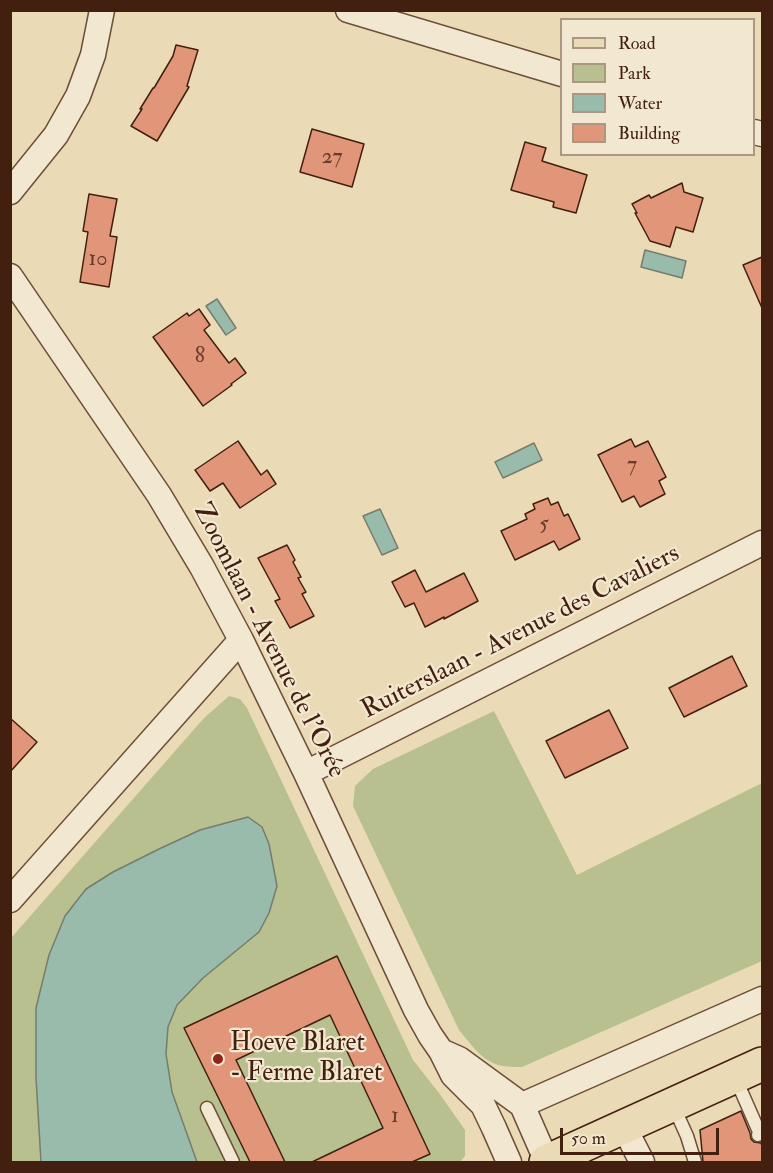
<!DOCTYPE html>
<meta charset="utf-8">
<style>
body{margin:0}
#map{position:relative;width:773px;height:1173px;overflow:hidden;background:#ebdab6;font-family:"IM FELL Double Pica",serif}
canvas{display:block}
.frame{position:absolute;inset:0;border:12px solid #421f0f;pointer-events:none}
.legend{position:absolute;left:560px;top:18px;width:195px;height:138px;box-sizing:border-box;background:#f2e7d0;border:2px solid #ac9783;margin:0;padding:8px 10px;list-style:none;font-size:18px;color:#421f0f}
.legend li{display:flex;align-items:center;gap:12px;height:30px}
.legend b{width:30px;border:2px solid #ac9783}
.scale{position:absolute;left:560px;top:1128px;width:159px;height:27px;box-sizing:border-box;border:3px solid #421f0f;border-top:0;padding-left:8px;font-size:18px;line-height:21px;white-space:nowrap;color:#421f0f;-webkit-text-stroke:4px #f2e7d0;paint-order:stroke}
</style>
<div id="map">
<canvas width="773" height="1173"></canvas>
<div class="frame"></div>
<ul class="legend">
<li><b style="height:8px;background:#ebdab6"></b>Road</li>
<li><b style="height:16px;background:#b7c08e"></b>Park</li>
<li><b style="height:16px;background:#98bbac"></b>Water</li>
<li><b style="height:16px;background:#e19679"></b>Building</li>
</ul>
<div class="scale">50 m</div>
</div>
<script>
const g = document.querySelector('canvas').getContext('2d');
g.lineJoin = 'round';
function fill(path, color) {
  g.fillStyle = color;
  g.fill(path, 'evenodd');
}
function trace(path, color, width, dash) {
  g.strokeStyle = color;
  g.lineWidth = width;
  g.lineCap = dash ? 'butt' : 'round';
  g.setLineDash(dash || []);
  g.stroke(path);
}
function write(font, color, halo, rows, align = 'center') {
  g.font = font + ' "IM FELL Double Pica",serif';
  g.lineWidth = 4.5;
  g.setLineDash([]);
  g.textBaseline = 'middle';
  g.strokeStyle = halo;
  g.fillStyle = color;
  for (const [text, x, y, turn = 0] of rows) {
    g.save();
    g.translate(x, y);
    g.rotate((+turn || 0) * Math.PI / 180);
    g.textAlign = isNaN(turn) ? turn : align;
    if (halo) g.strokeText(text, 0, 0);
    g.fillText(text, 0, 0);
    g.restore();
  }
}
const green = new Path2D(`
 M229,696L240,699L247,708L413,1060L439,1093L465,1130V1156L460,1162H11V938L204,718Z
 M494,711L577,875L762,783V961L522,1067C516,1067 509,1067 503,1066C483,1063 471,1044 459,1030L353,806L355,786L373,769Z`);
const water = new Path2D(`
 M645,250L686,261L682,278L641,267Z
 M217,299L236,328L226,335L206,306Z
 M534,443L542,460L503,478L495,462Z
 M380,509L398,548L382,555L363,516Z
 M248,817L262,827L269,844L277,886L269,913L259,932L203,978L177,1005L168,1027L166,1054L172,1092L197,1162H41L36,1078V1008L49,955L65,916L86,889L113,872L159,849L200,830Z`);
const building = new Path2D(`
 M176,45L198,50L187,86L189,87L157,141L131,126L142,109H140L153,88H154L173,56Z
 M312,129L364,144L352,187L300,172Z
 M525,142L546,148L542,161L587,175L576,213L553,207L554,202L511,190Z
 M682,183L684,192L703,198L693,232L676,227L670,247L650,241L635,213H637L632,204L649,195L651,198Z
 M89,194L117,199L110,236L117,237L109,287L80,282L88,232L83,231Z
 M762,257V308L743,265Z
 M199,309L210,325L204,330L229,363L235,358L246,373L231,384L232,385L203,406L153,337L187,313L189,316Z
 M631,439L635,447L648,441L666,477L659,481L665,494L640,507L634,496L622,502L598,455Z
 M238,441L261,475L267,470L276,484L240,508L223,483L210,491L195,470Z
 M548,498L551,505L558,502L564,516L568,514L580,539L559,550L554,541L515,560L501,531L527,519L525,514L535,509L533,504Z
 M287,545L295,560L293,562L301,577L298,578L306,592L302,594L314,616L290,628L275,601L280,599L258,558Z
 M415,570L426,592L464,573L478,601L444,619V617L425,627L414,603L405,607L392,582Z
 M732,656L747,686L684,717L669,688Z
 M609,710L628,748L565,778L546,741Z
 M10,718L37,742L10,772Z
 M337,956L430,1154L412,1162H312L383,1128L330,1015L236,1060L285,1162H250L184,1028Z
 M741,1111L750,1133L751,1139L754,1142L761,1143L762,1146V1162H703L700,1130Z`);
const service = new Path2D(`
 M735,1077L760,1134L758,1135
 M673,1105L687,1136L695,1162
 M207,1108L233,1162`);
const minor = new Path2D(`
 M348,10L562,74
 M754,132L762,134
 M10,192L56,135L78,96L93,55L102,10
 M10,276L159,495L202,567L241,640L306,773L416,1010L430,1035L441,1051L453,1075L483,1105L494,1128L509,1162
 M306,773L762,543
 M10,900L241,640
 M441,1051L459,1059L522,1105L547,1162
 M522,1105L762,999
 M624,1127L642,1162`);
const primary = new Path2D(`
 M546,1162L762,1064`);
const markers = [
 [218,1059,6,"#8f2418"]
];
const numberNames = [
 ["27",332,158],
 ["10",98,260],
 ["8",200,357],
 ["7",632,466],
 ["5",544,525],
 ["1",395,1117]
];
const streetNames = [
 ["Ruiterslaan - Avenue des Cavaliers",521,633,-27],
 ["Zoomlaan - Avenue de l'Orée",268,641,63]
];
const poiNames = [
 ["Hoeve Blaret",230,1044],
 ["- Ferme Blaret",230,1074]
];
fill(green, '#b7c08e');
fill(water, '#98bbac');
trace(water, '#767d6d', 1.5);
fill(building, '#e19679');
trace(building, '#421f0f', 1.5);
trace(service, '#6c4e39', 15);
trace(minor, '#6c4e39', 27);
trace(primary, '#421f0f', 36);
trace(service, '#f2e7d0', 12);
trace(minor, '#f2e7d0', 24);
trace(primary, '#ebdab6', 33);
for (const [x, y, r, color] of markers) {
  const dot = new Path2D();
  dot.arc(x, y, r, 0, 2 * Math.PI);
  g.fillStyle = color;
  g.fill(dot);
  trace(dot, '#f2e7d0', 2);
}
write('22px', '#6a3d2a', null, numberNames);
write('26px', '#421f0f', '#f2e7d0', streetNames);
write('26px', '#421f0f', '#f2e7d0', poiNames, 'left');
</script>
